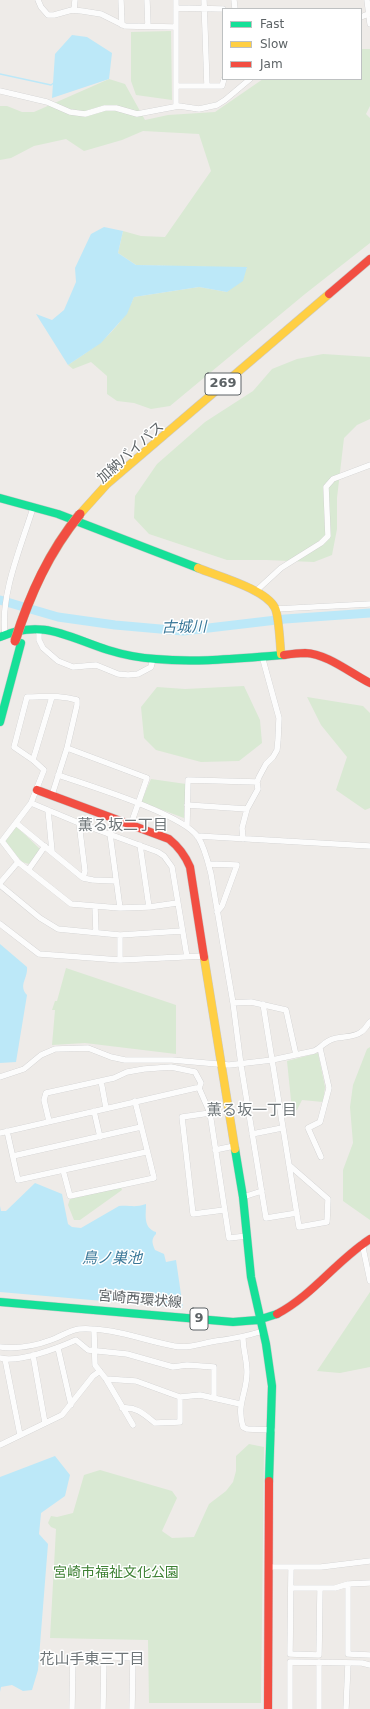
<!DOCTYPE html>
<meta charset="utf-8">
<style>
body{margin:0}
#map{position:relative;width:370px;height:1709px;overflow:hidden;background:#eeebe8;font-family:"DejaVu Sans",sans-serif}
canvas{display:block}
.legend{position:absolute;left:222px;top:8px;width:140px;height:72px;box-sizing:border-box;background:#fff;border:1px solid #bec1c2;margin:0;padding:5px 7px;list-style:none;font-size:12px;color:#5d6366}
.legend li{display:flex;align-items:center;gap:8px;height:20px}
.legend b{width:20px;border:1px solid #bec1c2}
</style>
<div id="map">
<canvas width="370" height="1709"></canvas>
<ul class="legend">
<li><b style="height:5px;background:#16e098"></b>Fast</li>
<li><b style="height:5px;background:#ffcf43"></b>Slow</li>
<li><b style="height:5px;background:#f24e42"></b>Jam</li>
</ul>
</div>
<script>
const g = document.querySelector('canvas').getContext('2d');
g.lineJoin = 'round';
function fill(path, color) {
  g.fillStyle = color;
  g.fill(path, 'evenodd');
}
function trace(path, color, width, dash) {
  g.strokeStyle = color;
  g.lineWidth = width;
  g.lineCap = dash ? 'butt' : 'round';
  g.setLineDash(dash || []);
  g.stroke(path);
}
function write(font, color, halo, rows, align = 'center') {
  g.font = font + ' "DejaVu Sans","Noto Sans JP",sans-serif';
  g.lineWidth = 3;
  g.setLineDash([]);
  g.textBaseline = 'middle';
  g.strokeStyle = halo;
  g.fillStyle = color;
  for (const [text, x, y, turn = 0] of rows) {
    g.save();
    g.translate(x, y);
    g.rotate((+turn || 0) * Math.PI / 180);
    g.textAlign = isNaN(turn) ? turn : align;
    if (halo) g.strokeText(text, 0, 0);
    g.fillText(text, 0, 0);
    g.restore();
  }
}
const green = new Path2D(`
 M171,31L172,100L136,95L131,81V32Z
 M361,49H370V106L366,114L370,118V243L305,294L170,406L151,409L134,403L117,401L107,394V376L91,362L73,369L68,365C98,345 119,332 134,297L199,287L227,292L247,268L136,265L118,253L123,231L141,236L165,237L211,171L199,134L143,131L122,140L84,151L66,139L34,146L11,158L0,160V106H7L22,112H34L109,79L125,84L145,120L168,115L215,112L263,79H361Z
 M323,354L370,357V419L357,425L344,438L337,498V529L332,555L314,562L266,560H227L149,534L134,518L135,496L157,464L205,422L253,391L272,369L297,359Z
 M244,686L260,720L262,743L239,761L201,762L156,750L144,738L141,707L157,687L185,689Z
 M307,697L363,706L370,713V808L365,810L336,790L347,757L321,725Z
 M151,779L186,784L184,818L141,802Z
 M16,826L40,849L29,864L22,862L4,840Z
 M66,968L176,1005V1054L85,1043L52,1045L55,1010H52L55,1001H57Z
 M370,1047V1220L343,1201V1170L353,1143L350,1107L353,1085L367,1049Z
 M318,1053L325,1087L323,1102L302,1100L297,1110H292L287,1061Z
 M121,1187L122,1190L80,1220H74L68,1205L70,1199Z
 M370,1292V1367L340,1373L317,1371Z
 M249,1444L264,1447L261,1703H149L148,1640L50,1638L56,1529L51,1527L48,1523L51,1516L57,1517L73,1513L84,1475L100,1470L172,1491L177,1498L162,1531L172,1538L194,1537L209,1504L226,1491L233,1482L236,1471V1456Z`);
const water = new Path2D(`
 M72,35L87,37L112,53L109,79L52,98L55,54Z
 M104,227L123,231L118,253L136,265L247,267L243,281L227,292L199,287L134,297L127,314L101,343L68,365L36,314L52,320L64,310L76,282L75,268L91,234Z
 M0,944L27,967C28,979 18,985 27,995L16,1062L0,1063Z
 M35,1183L62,1194L68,1224L72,1227L81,1228L119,1206C130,1205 135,1208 146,1204C146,1215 143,1228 156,1232V1234C151,1239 152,1243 155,1250L164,1254L166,1262L176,1260L183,1308L0,1292V1206L1,1211H6Z
 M55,1456L70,1475L65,1496L41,1513L39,1534L48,1544L38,1670L32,1690L23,1691L12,1685L1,1687L0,1692V1477Z`);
const stream = new Path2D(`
 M0,74L51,85L55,82`);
const river = new Path2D(`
 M0,600L58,617L115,625L183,631L285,619L370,613`);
const street = new Path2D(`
 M38,0L41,7L48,15H54L72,10L82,11L101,14L125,26L175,27
 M121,0L122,25
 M147,0L148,26
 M176,0V106
 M204,0L207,86
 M234,0L235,9
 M367,0L370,24
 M176,8L223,9
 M74,10L75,0
 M361,17L368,14
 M177,86H222L224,79
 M0,91L47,102L70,112L85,114L105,108H116L137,114L179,106L199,109L217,105L225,100L250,79
 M256,591L281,568L321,543L328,536L326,487L333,479L370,465
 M276,609L370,604
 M39,629V640L43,648L58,661L73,667L96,665L118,674L128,675L138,674L151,667L153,659
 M5,635C0,594 21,547 33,508
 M67,748L147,778L131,824
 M33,760L52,697
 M58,775C87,785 183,814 198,837C205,848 208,862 211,874L233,1003L241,1065L266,1218L297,1213
 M52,795L67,748L77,705V700C60,695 45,697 27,697L14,747L33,760L44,770L31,803L2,841L18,862L71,904L120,908L149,907L177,903
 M31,803L79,823L158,852L164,856L172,867L187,957
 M187,805L247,809
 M48,810L52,851
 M115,819L110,834L120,908
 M16,823L83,878L93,880L116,881
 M79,823L85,871L83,878
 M187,826L188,780L257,782
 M197,836L370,846
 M243,839L242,828L247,809L258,789L257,782L259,777L266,764L273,757L277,750L278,740L279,718L262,656
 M140,845L149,907
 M209,864L237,865L222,906L217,912
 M29,869L45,846
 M0,883L18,862
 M0,885L40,918L58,929L120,935L182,931
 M95,907L96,932
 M0,924L39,954L120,960L204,956
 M120,935V960
 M233,1003L251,1002L286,1010L296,1055
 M263,1004L299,1227L327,1222L328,1199L289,1165
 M320,1048L329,1088L320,1122L308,1128L321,1157
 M0,1077L24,1069L41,1055L55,1049L88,1048L111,1057L125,1060H172L229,1065L272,1060L314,1051C321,1048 325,1041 333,1039C342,1036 354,1038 361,1032C365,1030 367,1025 370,1022
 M101,1081L106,1108
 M94,1111L100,1137
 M210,1113L182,1117L193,1214L224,1210
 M49,1121L44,1100L46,1093L114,1078L127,1072L144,1069L171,1067L195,1072L201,1083L199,1088L210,1113L229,1238L247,1236
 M7,1131L18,1180L146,1152
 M0,1133L196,1088H199
 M252,1134L282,1128
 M215,1150L234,1146
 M13,1156L141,1127
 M63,1170L70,1196L154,1178L135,1101
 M243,1197L262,1191
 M362,1243L370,1281
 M94,1330L95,1365L106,1379L133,1425
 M243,1338C243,1349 247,1360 247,1372C247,1393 236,1404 243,1427L247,1429L272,1430
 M0,1347C17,1349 35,1346 51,1340C60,1337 70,1330 79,1329C112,1327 142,1340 174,1346C189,1349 202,1343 216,1341C232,1339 247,1336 263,1331
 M58,1348L71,1405
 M33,1355L45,1423
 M0,1358C19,1363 58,1348 76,1340L88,1350L127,1354L173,1367L187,1365L214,1367V1398
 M5,1359L20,1435
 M106,1379L136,1381L180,1397L200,1395L240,1404
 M122,1408C136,1406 145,1415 155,1423L180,1422V1397
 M0,1445L62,1415L93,1376L100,1371
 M269,1567H321L370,1561
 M291,1568L290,1654L319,1655L320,1589
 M348,1584V1654L370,1655
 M291,1588H335L348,1584L370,1583
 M72,1709L73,1655L133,1658L132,1709
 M103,1709L104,1657
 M290,1709V1662L362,1663L370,1665
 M319,1709V1662
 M346,1709L348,1663`);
const fast = new Path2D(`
 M0,498L58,514L198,568
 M0,637C43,618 69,638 108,650C124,655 140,658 156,659C198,663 241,658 284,655
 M0,722L21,643
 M235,1149L243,1197L251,1277L266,1344L272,1386L269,1481
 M0,1302L233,1322L258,1320L277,1314`);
const slow = new Path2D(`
 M80,514L107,484L329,294
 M198,568C217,576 266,589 275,608C279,616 280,644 281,654
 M204,957L235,1149`);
const jam = new Path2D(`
 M329,294L370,259
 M284,655C291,654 298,653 305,653C328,654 350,673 370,683
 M37,790L169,839C179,847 185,855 190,867L204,957
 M277,1314C313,1295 336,1261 370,1239
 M268,1709L269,1481`);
const jamBridge = new Path2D(`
 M15,641C30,594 49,552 80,514`);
const shields = [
 [223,384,36],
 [199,1319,18]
];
const shieldNames = [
 ["269",223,384],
 ["9",199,1319]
];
const streetNames = [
 ["加納バイパス",131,453,-42],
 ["宮崎西環状線",140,1300,5]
];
const parkNames = [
 ["宮崎市福祉文化公園",116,1573]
];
const waterNames = [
 ["古城川",184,628,-1],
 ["鳥ノ巣池",112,1259]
];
const neighbourhoodNames = [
 ["薫る坂二丁目",123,826],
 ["薫る坂一丁目",252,1111],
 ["花山手東三丁目",92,1660]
];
fill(green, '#d9e9d3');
fill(water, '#bce8f8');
trace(stream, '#bce8f8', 1.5);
trace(river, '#bce8f8', 9);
trace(street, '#c9c9c9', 6);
trace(fast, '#c9c9c9', 9);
trace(slow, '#c9c9c9', 9);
trace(jam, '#c9c9c9', 9);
trace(street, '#fcfcfc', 5.5);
trace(fast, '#16e098', 8);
trace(slow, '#ffcf43', 8);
trace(jam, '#f24e42', 8);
trace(jamBridge, '#c6ae94', 10, []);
trace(jamBridge, '#f24e42', 9);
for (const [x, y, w] of shields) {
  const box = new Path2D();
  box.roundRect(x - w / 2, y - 11, w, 22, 3);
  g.fillStyle = '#fff';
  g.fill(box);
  trace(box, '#5d6366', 1);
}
write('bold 13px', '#5d6366', null, shieldNames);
write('14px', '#5d6366', '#fff', streetNames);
write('14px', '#3c8032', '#fff', parkNames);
write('italic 15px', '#397798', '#fff', waterNames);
write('15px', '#6e7578', '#fff', neighbourhoodNames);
</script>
